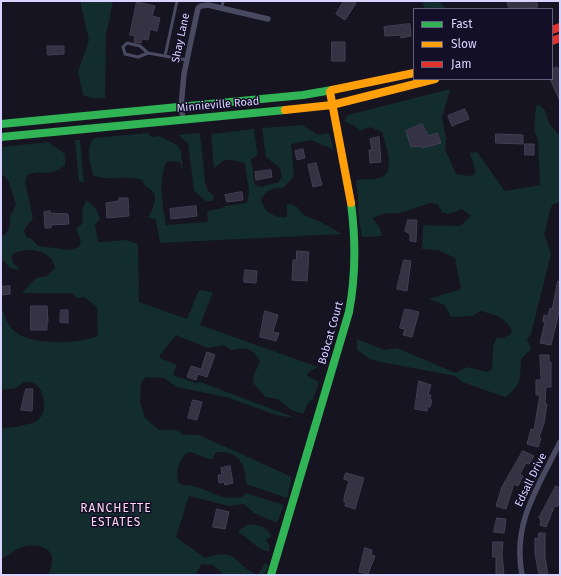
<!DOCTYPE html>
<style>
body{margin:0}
#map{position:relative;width:561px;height:576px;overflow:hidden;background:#161421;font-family:"Fira Sans",sans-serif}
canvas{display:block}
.frame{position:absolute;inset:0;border:2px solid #d9d4ff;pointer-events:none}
.legend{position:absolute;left:413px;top:8px;width:140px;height:72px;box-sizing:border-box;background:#130f26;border:1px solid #625e7d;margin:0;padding:5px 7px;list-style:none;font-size:12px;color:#d9d4ff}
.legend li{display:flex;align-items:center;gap:8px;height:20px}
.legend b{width:20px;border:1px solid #625e7d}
</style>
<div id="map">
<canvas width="561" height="576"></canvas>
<div class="frame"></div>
<ul class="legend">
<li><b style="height:5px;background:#30b455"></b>Fast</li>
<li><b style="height:5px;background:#ff9f0a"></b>Slow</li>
<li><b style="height:5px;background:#e5322d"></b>Jam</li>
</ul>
</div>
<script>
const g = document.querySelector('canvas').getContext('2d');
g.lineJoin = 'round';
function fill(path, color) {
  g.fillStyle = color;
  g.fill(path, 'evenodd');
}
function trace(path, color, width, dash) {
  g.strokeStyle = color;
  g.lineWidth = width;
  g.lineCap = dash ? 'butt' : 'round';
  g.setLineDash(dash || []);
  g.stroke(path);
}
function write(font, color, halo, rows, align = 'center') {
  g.font = font + ' "Fira Sans",sans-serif';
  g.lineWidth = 3;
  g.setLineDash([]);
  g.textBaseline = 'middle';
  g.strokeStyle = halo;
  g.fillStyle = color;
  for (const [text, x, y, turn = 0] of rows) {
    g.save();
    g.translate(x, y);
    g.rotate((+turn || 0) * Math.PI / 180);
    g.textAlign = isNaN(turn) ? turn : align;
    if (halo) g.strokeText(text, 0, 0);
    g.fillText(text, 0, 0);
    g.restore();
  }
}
const green = new Path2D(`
 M80,1H113L106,35L105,98H92L83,95L78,72L89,40Z
 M422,1H438L446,9H425Z
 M450,89L442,118L446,138L445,149L456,174L470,176L476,173L470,153L477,152L505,191L540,185L538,139L534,131L536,106L540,105L545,111L549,123L560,136V202L552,205C548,215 548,224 544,234L551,254L531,334L527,340L531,349L521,359C520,377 522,386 505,397L462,382L455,376L381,362L370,359L357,350V339L384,350L397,348L456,373L467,367L488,372L492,369L493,346L497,338H504L512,333C509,318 495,315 481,311L472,316L451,317L445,305L429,299L461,289L455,258L438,250L422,249L423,225L460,226L471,216L462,209L449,214L442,212L438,204L430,203L400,213H386L372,218L379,226L382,236L362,237L358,212V197L356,180C364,179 375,180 382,177C396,172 385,143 382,132L370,127L360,131L355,126L344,121L348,115Z
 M302,125L318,135L329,133L334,150L311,140L291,144L294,176L283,188C270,188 267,190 261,200C264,212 275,219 287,217V205L291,204L297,207L303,215L321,222L342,234L160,243L156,220L148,217C156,205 160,192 145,186L142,180C126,175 110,181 94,176C90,165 85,147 94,138L147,133L152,137L159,136L177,145L181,150L183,173L180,162L167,161C157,181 163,205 166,225L208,222L207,211L220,209L225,206L247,203L249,192L245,163C230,160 225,156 214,169L211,134L254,129L257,152V156L251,159L255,185L261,187L279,182L282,176L280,168L266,157L262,128Z
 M200,133L205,181L207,189L214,197L212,201H206L194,191L188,143L178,135Z
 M75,140H80L84,183L79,181Z
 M48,142L65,154V165C46,179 44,168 27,175L25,181L33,218L24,230L26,237L32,239L38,246L70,250L79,247L81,240L76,229L83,223L82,212L86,200C93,205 98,210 100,219L95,224L98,242L126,240L138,244L139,302L187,319L199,290L213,292L200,325L318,367L309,372L307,376L319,382L313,399L308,403L303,414L291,410L278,399L266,397L254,384L253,377L260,362C253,347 245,347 231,350L224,345L208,348L176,335L160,355V358L177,365L173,375L196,383L200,382L296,418L276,415L226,397L177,387L164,378L146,377L142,381L141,387L140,401L145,418L159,430H176L184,435H199L292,477L287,498L246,484C247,465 236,448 215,453L213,459C204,459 197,453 188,452C179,459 176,471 178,482C183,486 186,485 193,486C213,491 217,500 242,497L246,493L284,505L277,523L254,513L244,504L229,506L189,496L176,537L205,558C240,546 233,566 258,575H224L213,565L202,564L195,575H48C59,555 48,543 26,546C17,547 9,555 1,559V428C7,429 14,427 20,426C26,424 35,424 40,418C49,409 43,380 27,382C22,382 20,386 16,388C12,389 6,389 1,390V308C5,314 6,322 12,329C30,347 76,344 98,336L97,307L84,297L77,298L72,293H22L36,278L47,276L55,268C54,264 52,259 49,257C40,248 20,248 11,256L13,262L20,270L10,268L1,258V236L6,234L10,225V217L16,204L9,182L1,173V147Z
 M249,524C260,525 266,527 272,536L266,540L270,547L269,552C257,550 250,538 239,533V530Z
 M265,563L269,565L264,575H258Z`);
const building = new Path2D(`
 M344,1H352L356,3L345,20L336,14Z
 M511,1H536L538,7L509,9L507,2Z
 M137,2L155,6L152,16L160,18L157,31L150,29L148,40L142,39L141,43L134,42L135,36L130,35Z
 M410,24L411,36L401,38V35L385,36L384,27Z
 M332,42H345V61H332Z
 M47,46H64V54L48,55Z
 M557,67L560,73V101L550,79H552V70Z
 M465,109L469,119L452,126L448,116Z
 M422,124L428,136L437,133L441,143L422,148L421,146L411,147L406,131Z
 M496,134L523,135V144L496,143Z
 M379,137L381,162L370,163L369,150H372L370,139Z
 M525,144H534V155H525Z
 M303,149L305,158L297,160L295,151Z
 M316,163L322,185L313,187L308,165Z
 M271,170L272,177L256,180L255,172Z
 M242,192L243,200L227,202L225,195Z
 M119,198H128L129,216L107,218L106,203L119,201Z
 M196,206L197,216L171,219L170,209Z
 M50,211V213L68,214L69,224L51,225V228H45L44,212Z
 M408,220H417L416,242L410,241V234L405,231Z
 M297,251L309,252L307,281L292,280L293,260H296Z
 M404,260L411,261L407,291L397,289Z
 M245,270L257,271L256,283L244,282Z
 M558,281L560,282V308L551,345L540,343L545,322H543L544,315L548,316L550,308L552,309Z
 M10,286V294L1,295V287Z
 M31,306H47L48,322H47V330H31Z
 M405,309L419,312L412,337L403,335L405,329L400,328Z
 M61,310H68V323L60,322Z
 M265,311L278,315L273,332L279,333L276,341L260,337Z
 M207,352L215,355L207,377L198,374L196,380L187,377L191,366L201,369Z
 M540,355H549V362H551V387H546L545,404H547L544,424L539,437L541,438L538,447L527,444L531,429L534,430L540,395H536V380H541Z
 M419,381L431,385L428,395H431L430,400H432L430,407H428L427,411L415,409Z
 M26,389H33L32,411L21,410Z
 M193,400L202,402L197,420L188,418Z
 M523,451L534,456L529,464L526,463L520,474L523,476L518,486L514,484L506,509L496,506L502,487Z
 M230,466L233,483L225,485L224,482L219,483L218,475H222L221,468Z
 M346,473L364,478L355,509L345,506L346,502H344V498L349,481L344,479Z
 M556,486L560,488V502L557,507L555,505L546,527L540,525L541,520L539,518Z
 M217,509L229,512L225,529L213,527Z
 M497,518L506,519L504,533L494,532Z
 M539,533H545V557L548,575H539L535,554V538L538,539Z
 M493,542H503L502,554L504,575H496V557H493Z
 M365,548L372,550L371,555L375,556L368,574L359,572Z`);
const lane = new Path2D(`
 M222,8L223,1
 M148,53L140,46L127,43L123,47L125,54L138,57L148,53L187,60
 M165,56L177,1`);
const street = new Path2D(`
 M183,119L181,107L184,74L198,8L201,6L208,5L268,19
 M522,575C512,522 538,488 560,442`);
const fast = new Path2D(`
 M1,124L303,95L332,90
 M1,137L285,110
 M271,575L349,312C356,275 356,241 351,203`);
const slow = new Path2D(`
 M332,90L414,73
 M330,92L351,203
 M285,110L332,105L435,79`);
const jam = new Path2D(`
 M552,30L560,27
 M552,41L560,38`);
const streetNames = [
 ["Shay Lane",181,38,-78],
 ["Minnieville Road",218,105,-5],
 ["Bobcat Court",331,333,-74],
 ["Edsall Drive",531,480,-64]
];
const neighbourhoodNames = [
 ["RANCHETTE",116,509],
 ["ESTATES",116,523]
];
fill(green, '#132c2d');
fill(building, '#343243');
trace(building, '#433f54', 1);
trace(lane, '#4a4962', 3);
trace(street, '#4a4962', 5.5);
trace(fast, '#30b455', 8);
trace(slow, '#ff9f0a', 8);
trace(jam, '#e5322d', 8);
write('11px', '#d9d4ff', '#130f26', streetNames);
g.letterSpacing = '1px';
write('12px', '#ffd6f0', '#130f26', neighbourhoodNames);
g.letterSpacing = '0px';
</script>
